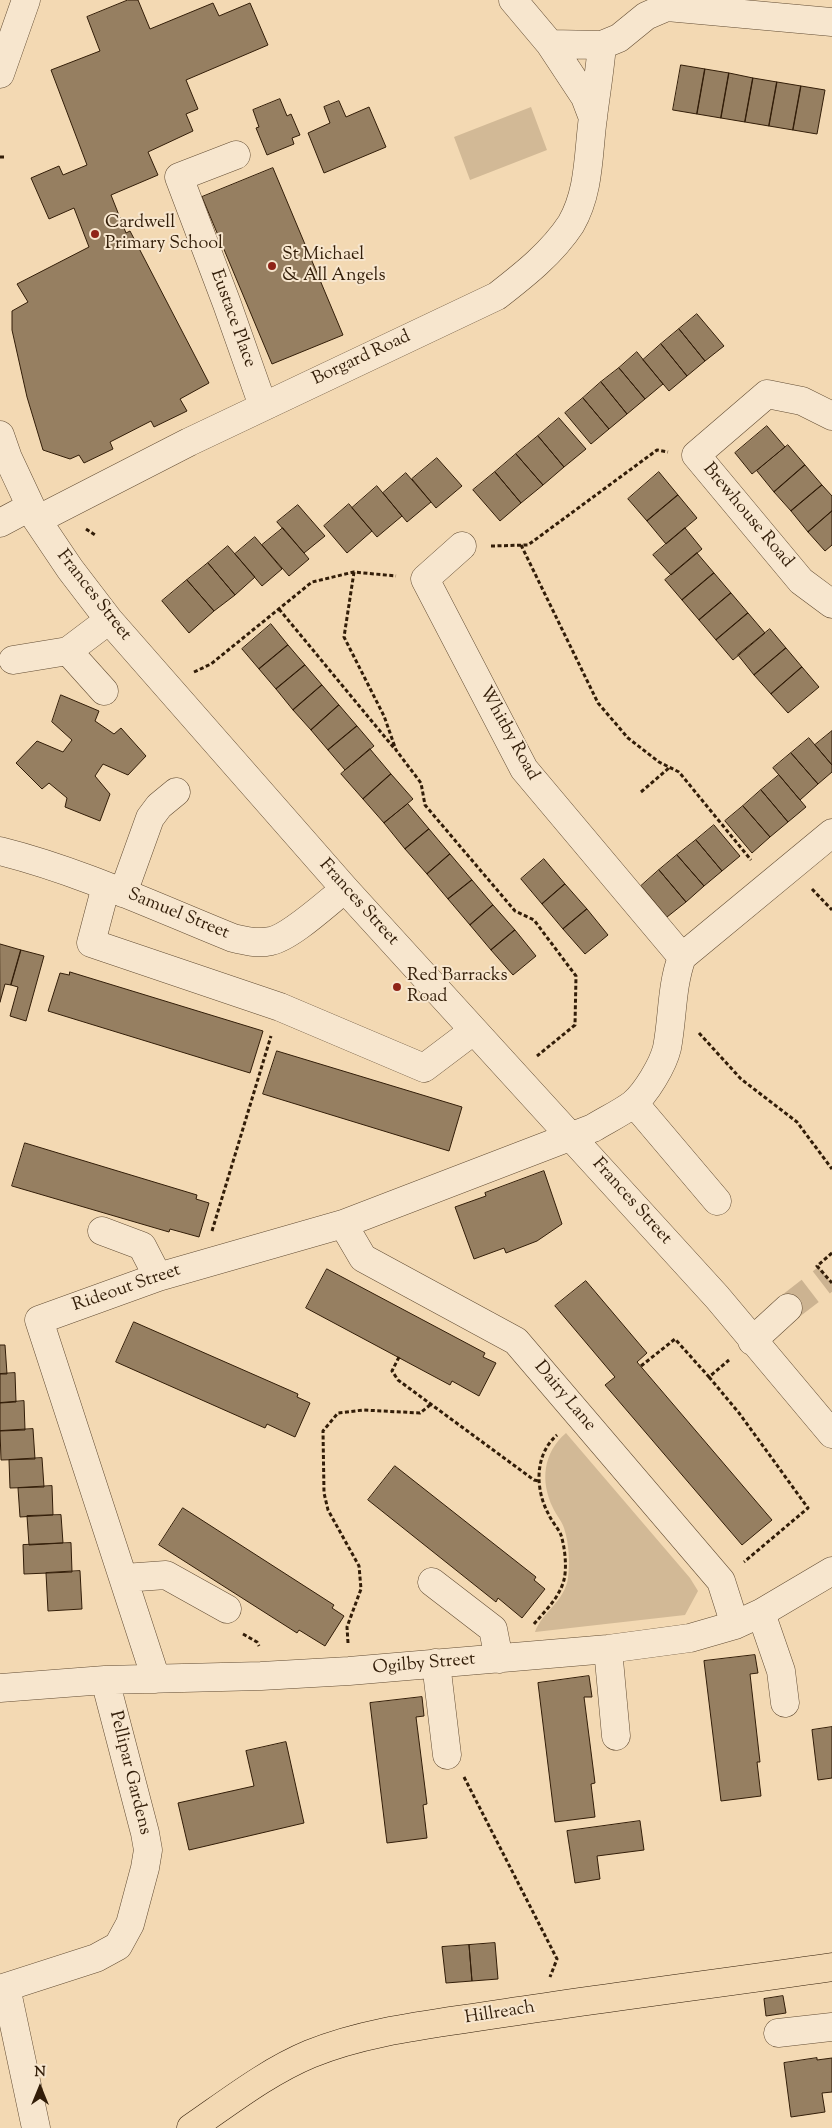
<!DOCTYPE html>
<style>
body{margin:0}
#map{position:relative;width:832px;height:2128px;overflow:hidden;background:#f3d9b3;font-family:"Sorts Mill Goudy",serif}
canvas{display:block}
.north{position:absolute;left:15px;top:2063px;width:50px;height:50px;-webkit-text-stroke:4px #f7e6ce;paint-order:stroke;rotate:0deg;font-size:14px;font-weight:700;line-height:20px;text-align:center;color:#321d08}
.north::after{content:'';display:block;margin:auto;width:18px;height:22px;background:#321d08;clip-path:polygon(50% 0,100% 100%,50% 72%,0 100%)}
</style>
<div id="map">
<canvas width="832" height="2128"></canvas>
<div class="north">N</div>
</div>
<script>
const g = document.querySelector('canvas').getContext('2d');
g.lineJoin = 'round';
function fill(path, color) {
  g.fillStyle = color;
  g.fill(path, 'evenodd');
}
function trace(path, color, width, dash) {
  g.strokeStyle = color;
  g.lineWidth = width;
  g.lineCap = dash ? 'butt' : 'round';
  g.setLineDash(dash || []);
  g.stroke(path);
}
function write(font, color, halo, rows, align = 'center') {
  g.font = font + ' "Sorts Mill Goudy",serif';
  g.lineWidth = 4;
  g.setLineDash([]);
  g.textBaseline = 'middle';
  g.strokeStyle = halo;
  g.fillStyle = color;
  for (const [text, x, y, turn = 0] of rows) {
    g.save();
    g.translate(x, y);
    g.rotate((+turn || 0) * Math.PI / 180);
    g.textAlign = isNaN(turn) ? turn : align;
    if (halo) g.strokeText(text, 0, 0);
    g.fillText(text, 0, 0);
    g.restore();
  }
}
const green = new Path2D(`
 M531,107L547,150L470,180L454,137Z
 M566,1433L690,1578L698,1591L685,1615L535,1632C542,1612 565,1601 568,1578C570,1563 569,1543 564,1528C562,1521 556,1515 553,1508C540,1481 543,1453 566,1433Z`);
const building = new Path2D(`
 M128,0H138L150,29L213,3L219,16L250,3L268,45L186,80L198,109L186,114L193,131L148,152L158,175L111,195L126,233L130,231L209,383L180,399L187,411L154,427L151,421L110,442L113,449L84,463L79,455L70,459L43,450L27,397L12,330V311L28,302L17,284L89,247L74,208L49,219L31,178L59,166L63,175L87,165L51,70L100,51L87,17Z
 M681,65L705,69L697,114L673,110Z
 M705,69L729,73L721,118L697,114Z
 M729,73L753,78L745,122L721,118Z
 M753,78L777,82L769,126L745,122Z
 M777,82L801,86L793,130L769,126Z
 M801,86L825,90L817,134L793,130Z
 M280,99L287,116L291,114L300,135L292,138L294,144L267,155L256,128L259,127L253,110Z
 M339,101L346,117L369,107L386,147L324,173L308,133L330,123L324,107Z
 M273,168L343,335L272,364L202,197Z
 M697,314L724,346L705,361L679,329Z
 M679,329L705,361L687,376L661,344Z
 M661,344L687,376L669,391L643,360Z
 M637,352L663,384L645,399L619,368Z
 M619,368L645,399L627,414L601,382Z
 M601,382L627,414L609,429L583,398Z
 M583,398L609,429L591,444L565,413Z
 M559,418L586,449L564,467L538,436Z
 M767,426L785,447L752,474L735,453Z
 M538,436L564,467L543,485L516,454Z
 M788,445L805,465L774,492L757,471Z
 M516,454L543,485L521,503L495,472Z
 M437,458L462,486L436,508L412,479Z
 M805,465L822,485L791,511L774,492Z
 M495,472L521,503L500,521L473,490Z
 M659,472L678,495L647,521L628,499Z
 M406,473L431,502L407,522L383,493Z
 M822,485L832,496V511L808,532L791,511Z
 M377,486L402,516L377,537L352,508Z
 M678,495L697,518L666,544L647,521Z
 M349,504L372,531L347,553L324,526Z
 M298,505L325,536L304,553L277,522Z
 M832,511V545L825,551L808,532Z
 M283,528L309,559L289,576L262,545Z
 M685,528L702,549L671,575L653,555Z
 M255,537L282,569L262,586L235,554Z
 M228,546L255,577L235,595L208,563Z
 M697,553L714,573L682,600L665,580Z
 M208,563L235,595L214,611L187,580Z
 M714,573L731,593L699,620L682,600Z
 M187,580L214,611L189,633L162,601Z
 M731,593L748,613L716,640L699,620Z
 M748,613L765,633L733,660L716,640Z
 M271,624L288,645L259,669L242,649Z
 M770,629L786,648L754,675L738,655Z
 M288,645L305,665L276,689L259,669Z
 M786,648L802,667L771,694L754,675Z
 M305,665L322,685L293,710L276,689Z
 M802,667L819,687L788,713L771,694Z
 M322,685L339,705L311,730L293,710Z
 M61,695L99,711L95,721L114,734L121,728L146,756L128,775L103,764L95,776L110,794L100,821L65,807L67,798L49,783L42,789L16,763L37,741L63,752L72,740L52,722Z
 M339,705L357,726L328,750L311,730Z
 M357,726L374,746L345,770L328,750Z
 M832,731V765L815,745Z
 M809,738L832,765V772L818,784L791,753Z
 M370,749L391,774L363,799L341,774Z
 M791,753L818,784L800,800L773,768Z
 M391,774L413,799L384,823L363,799Z
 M779,775L806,807L788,822L761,790Z
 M761,790L788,822L770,837L743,806Z
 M408,804L429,829L405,849L384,823Z
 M743,806L770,837L752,853L725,821Z
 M714,825L740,856L722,871L696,840Z
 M429,829L450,854L427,874L405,849Z
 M696,840L722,871L704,886L677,855Z
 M450,854L472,880L448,899L427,874Z
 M677,855L704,886L686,902L659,870Z
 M544,859L565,884L542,904L521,879Z
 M659,870L686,902L667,917L641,886Z
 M472,880L493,905L470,925L448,899Z
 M565,884L587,909L563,929L542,904Z
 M493,905L515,930L491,950L470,925Z
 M587,909L608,935L585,954L563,929Z
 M515,930L536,956L513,975L491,950Z
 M0,944L21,950L11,985L5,984L0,1002Z
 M21,950L44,956L26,1021L10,1016L18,987L11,985Z
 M70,972L263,1031L250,1073L48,1011L60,973L69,975Z
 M277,1051L462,1107L449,1151L263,1094Z
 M25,1143L197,1195L196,1199L209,1203L199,1237L170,1229L169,1232L12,1186Z
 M544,1171L562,1224L537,1241L506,1253L504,1248L474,1259L455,1207L486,1196L485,1193Z
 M327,1269L485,1353L483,1357L496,1363L479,1396L452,1381L450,1385L306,1308Z
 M586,1281L647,1353L637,1362L772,1520L742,1545L605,1385L615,1377L555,1306Z
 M134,1322L298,1394L297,1397L310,1403L295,1437L267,1424L265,1428L116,1362Z
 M0,1345H5L7,1374H0Z
 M15,1373L16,1402L0,1403V1374Z
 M24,1401L25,1430L0,1431V1403Z
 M33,1429L35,1459L1,1460L0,1431Z
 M42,1458L44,1487L10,1488L9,1460Z
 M395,1466L536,1577L534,1580L545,1589L522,1618L498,1598L496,1602L368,1500Z
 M52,1486L53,1515L20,1517L18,1488Z
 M183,1508L334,1605L332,1608L344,1616L325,1646L299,1630L297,1633L159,1545Z
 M61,1515L63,1543L29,1545L27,1516Z
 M71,1543L72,1572L24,1574L23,1545Z
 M80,1571L82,1609L48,1611L46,1573Z
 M755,1655L758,1673L750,1674L760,1762H757L761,1796L721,1801L704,1661Z
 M589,1676L592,1697H584L595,1783L591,1784L595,1817L555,1822L538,1683Z
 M422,1697L424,1716L416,1717L427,1804L423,1805L427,1838L387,1843L370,1703Z
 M832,1727V1778L818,1780L812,1730Z
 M286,1742L304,1823L189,1850L178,1803L254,1786L246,1751Z
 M640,1821L644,1850L597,1856L600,1879L575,1883L567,1831Z
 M495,1943L498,1979L472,1981L469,1945Z
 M469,1945L472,1981L446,1983L442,1947Z
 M783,1996L786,2013L766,2016L764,1999Z
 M817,2058V2060L832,2058V2092L822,2093L825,2112L791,2117L784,2063Z`);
const minorTunnel = new Path2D(`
 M788,1308L827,1278`);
const path = new Path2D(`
 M0,157H4
 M86,529L95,535
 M521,545L598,703L628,738L659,762L679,772L751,860
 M491,546L528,545L657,450L668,452
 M354,572L344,637L384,716L396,750L421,783L425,805L515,911L534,920L576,976L575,1025L537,1056
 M279,609L394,748
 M194,672L211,664L312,582L354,572L396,576
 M641,792L670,767
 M812,889L832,910
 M699,1033L741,1079L797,1122L832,1169
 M212,1231L271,1036
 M832,1253L817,1266L832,1283
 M399,1357L392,1371L398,1380L534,1480L539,1481
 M641,1366L675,1339L709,1377L729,1360
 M709,1377L739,1413L808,1508L744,1562
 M534,1624C545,1611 559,1598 564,1580C567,1567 565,1548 561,1535C558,1528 552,1522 549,1515C535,1490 534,1455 557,1435
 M243,1634L257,1642L259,1646
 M348,1643L347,1627L361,1589L359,1566L328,1510L324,1493L323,1431L338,1413L363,1410L420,1413L430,1405
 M464,1777L557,1959L550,1977`);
const minor = new Path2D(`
 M513,0L550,44L602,45L619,38L646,16L667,7L832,22
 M550,44L585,97L593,118
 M0,74L26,0
 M236,155L179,177L227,304L263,406
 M832,416L802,401L767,394L696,455L801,581L832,604
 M0,435L8,458L37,520L70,569L109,620L345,889L717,1297L832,1434
 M37,520L189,442L497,296C524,275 552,253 571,224C590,191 588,153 593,117C596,93 600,69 602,45
 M0,523L30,507
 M462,546L425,579L524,769L682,957
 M68,651L104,691
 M13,660L68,651L109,620
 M0,851C80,871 156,907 233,938C245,941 258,944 271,941C291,937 328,902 345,889
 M106,886L91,943L280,1007L424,1068L473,1031
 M123,893L150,818L159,806L176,792
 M634,1103L717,1201
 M343,1224L363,1258L516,1341L721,1581L735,1625
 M102,1231L142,1246L158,1277
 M752,1341L788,1308
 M124,1578L166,1575L227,1609
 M432,1582L493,1629L499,1659
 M761,1613L781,1671L785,1703
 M608,1649L616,1736
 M436,1663L447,1755
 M156,1679L39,1320L158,1277L343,1224L593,1128C606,1120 621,1113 633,1104C646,1093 663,1065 667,1048C673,1017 671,987 682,957L832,833
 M0,1688L105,1680L261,1676L349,1671L608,1649L690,1638L735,1625L761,1613L832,1571
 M6,1987L36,2128
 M0,1989L96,1958L118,1946L130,1924L145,1868L148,1850L145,1833L105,1680
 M778,2033L832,2027`);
const major = new Path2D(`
 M191,2128C229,2102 267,2072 310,2054C369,2030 435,2024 498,2014C609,1997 721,1983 832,1967`);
const markers = [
 [95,234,5,"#8f2418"],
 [272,266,5,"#8f2418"],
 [397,987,5,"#8f2418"]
];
const poiNames = [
 ["Cardwell",105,224],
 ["Primary School",105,245],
 ["St Michael",282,256],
 ["& All Angels",282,277],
 ["Red Barracks",407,977],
 ["Road",407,998]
];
const streetNames = [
 ["Eustace Place",232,319,70],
 ["Borgard Road",362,359,-25],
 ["Brewhouse Road",747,516,50],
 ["Frances Street",93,596,52],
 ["Whitby Road",508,734,61],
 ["Frances Street",358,903,48],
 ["Samuel Street",178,915,22],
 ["Frances Street",631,1202,48],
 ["Rideout Street",127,1289,-19],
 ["Dairy Lane",564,1397,50],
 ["Ogilby Street",424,1665,-5],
 ["Pellipar Gardens",129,1773,76],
 ["Hillreach",500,2014,-9]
];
fill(green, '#d2b996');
fill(building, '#967f61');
trace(building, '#321d08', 1);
trace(minorTunnel, '#ccb391', 28, [28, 14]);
trace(minor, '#624c33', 29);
trace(major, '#321d08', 29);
trace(path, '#321d08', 3, [4, 2.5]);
trace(minor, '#f7e6ce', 28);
trace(major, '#f3d9b3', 28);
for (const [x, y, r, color] of markers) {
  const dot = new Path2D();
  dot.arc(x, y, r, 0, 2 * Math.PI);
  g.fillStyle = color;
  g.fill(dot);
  trace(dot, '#f7e6ce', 2);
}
write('18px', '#321d08', '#f7e6ce', poiNames, 'left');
write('18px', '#321d08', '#f7e6ce', streetNames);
</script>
